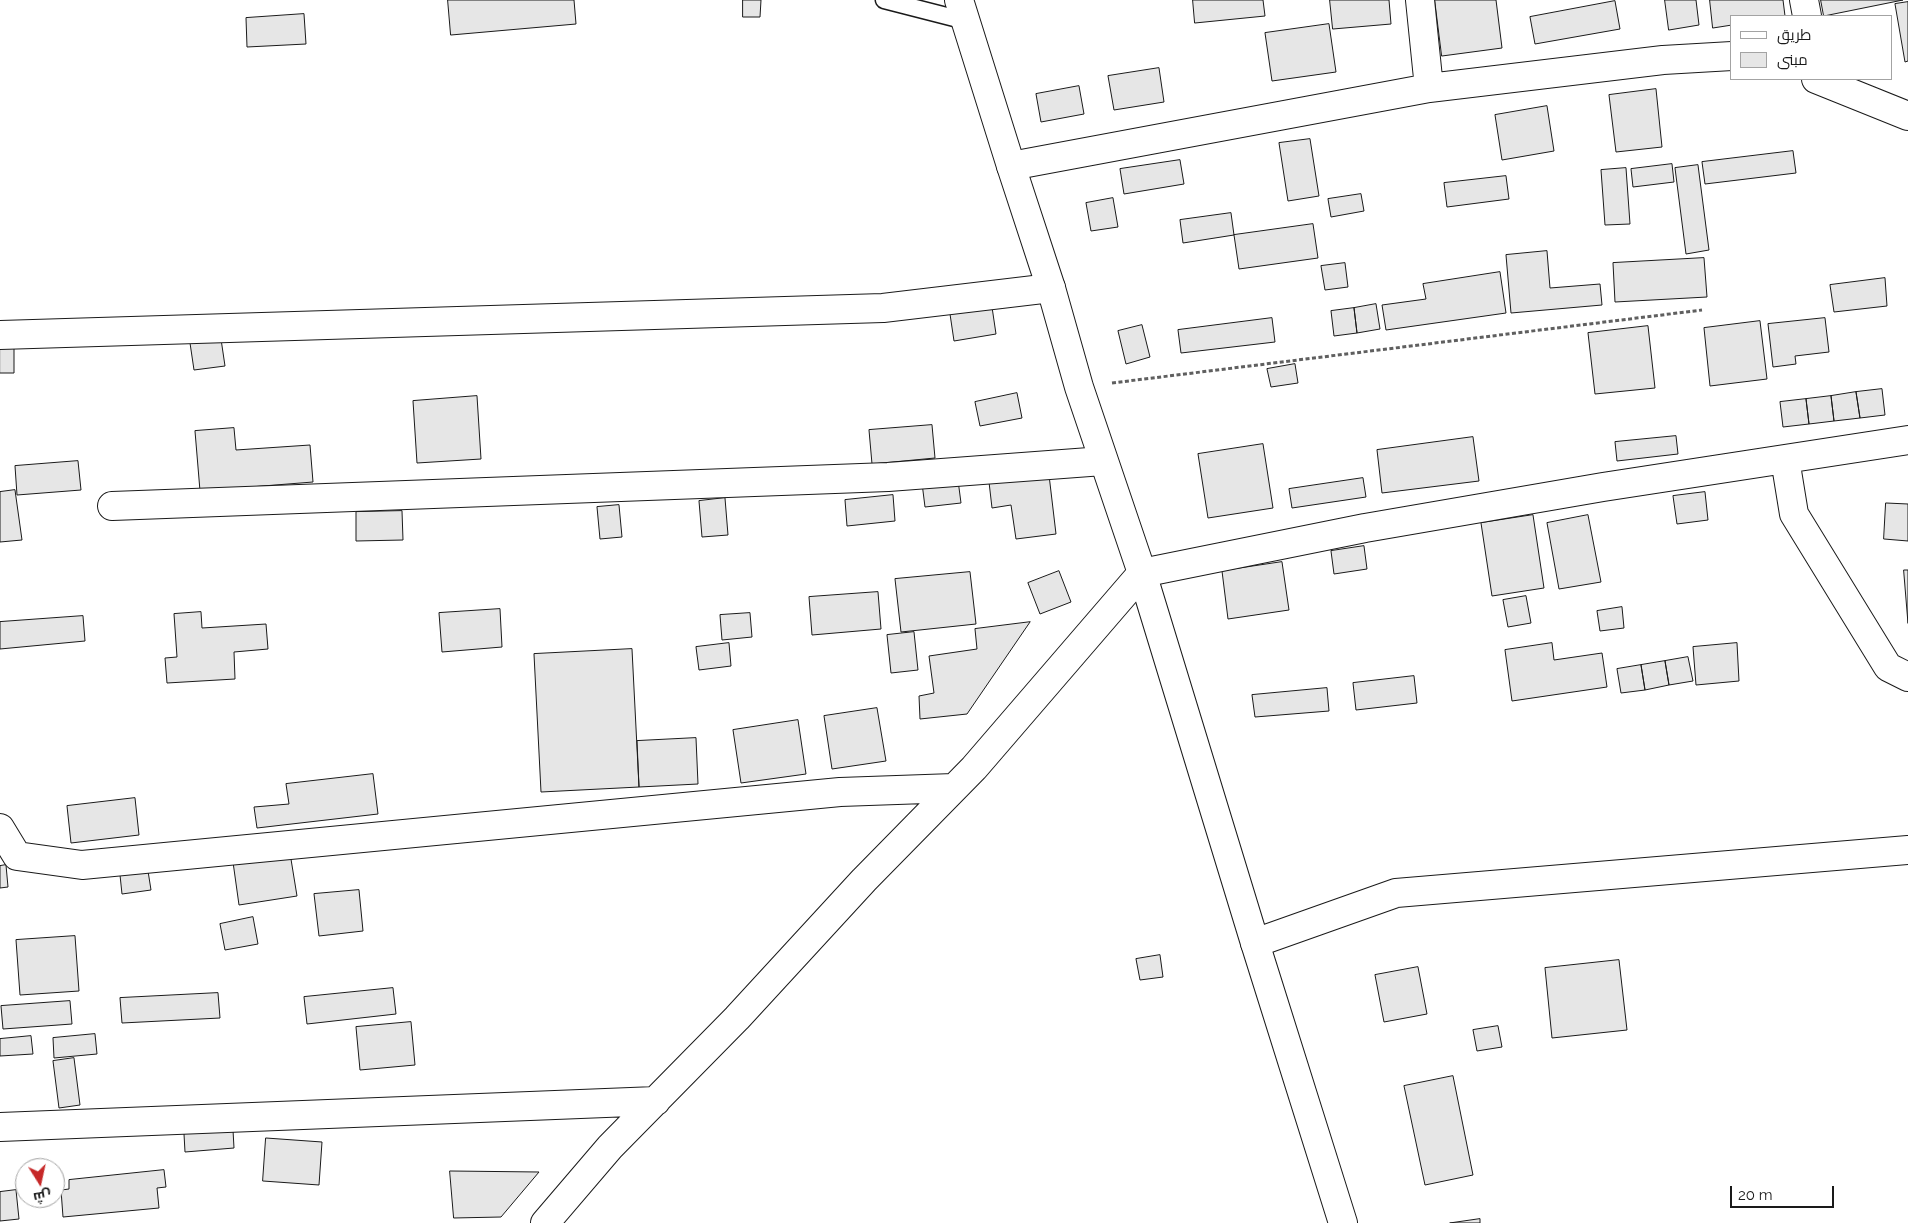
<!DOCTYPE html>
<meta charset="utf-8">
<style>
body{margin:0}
#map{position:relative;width:1908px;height:1223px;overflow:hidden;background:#fff;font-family:Raleway,Cairo,sans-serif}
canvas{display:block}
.legend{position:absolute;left:1730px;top:15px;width:162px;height:65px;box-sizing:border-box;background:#fff;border:1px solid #a3a3a3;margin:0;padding:6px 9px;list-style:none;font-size:15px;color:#1a1a1a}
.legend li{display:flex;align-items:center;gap:10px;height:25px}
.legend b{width:25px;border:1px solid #a3a3a3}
.north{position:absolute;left:15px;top:1158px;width:50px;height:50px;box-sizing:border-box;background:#fff;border:1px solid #a3a3a3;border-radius:50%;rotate:170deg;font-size:14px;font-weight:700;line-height:20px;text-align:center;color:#1a1a1a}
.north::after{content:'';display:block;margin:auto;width:18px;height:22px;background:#c62828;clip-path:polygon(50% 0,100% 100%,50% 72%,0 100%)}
.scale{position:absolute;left:1730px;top:1186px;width:104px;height:22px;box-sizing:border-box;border:2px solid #1a1a1a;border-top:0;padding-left:6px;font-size:15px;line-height:18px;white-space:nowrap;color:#1a1a1a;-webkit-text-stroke:4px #fff;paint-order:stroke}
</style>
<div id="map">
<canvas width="1908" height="1223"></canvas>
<ul class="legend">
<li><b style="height:6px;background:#fff"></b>طريق</li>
<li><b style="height:14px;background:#e6e6e6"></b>مبنى</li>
</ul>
<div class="north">ش</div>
<div class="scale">20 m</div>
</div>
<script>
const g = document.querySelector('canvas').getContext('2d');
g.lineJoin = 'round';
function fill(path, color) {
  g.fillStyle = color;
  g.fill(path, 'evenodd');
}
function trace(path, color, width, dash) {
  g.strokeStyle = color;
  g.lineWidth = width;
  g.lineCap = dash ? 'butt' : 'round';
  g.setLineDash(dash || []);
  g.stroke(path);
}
const building = new Path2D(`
 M448,0H574L576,24L451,35Z
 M743,0H761L760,17H743Z
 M1193,0H1263L1265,16L1195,23Z
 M1330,0H1389L1391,24L1333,29Z
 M1435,0H1496L1502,48L1442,56Z
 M1665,0H1696L1699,25L1669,30Z
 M1710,0H1783L1785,16H1732V25L1713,28Z
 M1821,0H1903L1824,16Z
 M1615,1L1620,29L1535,44L1530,17Z
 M1908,2V61L1905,62L1895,4Z
 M304,14L306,44L247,47L246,18Z
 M1329,24L1336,72L1272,81L1265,33Z
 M1159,68L1164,102L1114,110L1108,76Z
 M1079,86L1084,114L1041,122L1036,94Z
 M1656,89L1662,147L1616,152L1609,95Z
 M1547,106L1554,151L1502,160L1495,115Z
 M1310,139L1319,196L1288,201L1279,143Z
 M1793,151L1796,173L1705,184L1702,162Z
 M1180,160L1184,184L1124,194L1120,169Z
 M1672,164L1674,182L1633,187L1631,169Z
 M1698,165L1709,250L1686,254L1675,168Z
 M1626,168L1630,224L1605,225L1601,170Z
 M1506,176L1509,199L1447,207L1444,183Z
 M1361,194L1364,211L1331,217L1328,199Z
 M1113,198L1118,227L1091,231L1086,203Z
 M1231,213L1234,235L1183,243L1180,220Z
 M1313,224L1318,258L1239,269L1234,235Z
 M1547,251L1550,288L1600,284L1602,305L1511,313L1506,255Z
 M1704,258L1707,297L1615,302L1613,263Z
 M1345,263L1348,287L1325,290L1321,266Z
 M1500,272L1506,313L1386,330L1382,305L1426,299L1423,284Z
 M1885,278L1887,306L1834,312L1830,285Z
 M1376,304L1380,329L1357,333L1354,308Z
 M992,307L996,334L954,341L950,314Z
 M1354,308L1357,333L1334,336L1331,311Z
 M1272,318L1275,342L1181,353L1178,330Z
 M1825,318L1829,352L1795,356L1796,364L1773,367L1768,324Z
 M1760,321L1767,379L1710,386L1704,328Z
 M1142,325L1150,357L1126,364L1118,331Z
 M1648,326L1655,388L1595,394L1588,333Z
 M221,339L225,366L194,370L190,343Z
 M0,343H14V373H0Z
 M1295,364L1298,383L1271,387L1267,369Z
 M1882,389L1885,415L1860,418L1856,392Z
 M1856,392L1860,418L1834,421L1831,396Z
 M1017,393L1022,418L980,426L975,402Z
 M477,396L481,459L417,463L413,401Z
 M1831,396L1834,421L1809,424L1806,399Z
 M1806,399L1809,424L1783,427L1780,402Z
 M932,425L935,458L872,464L869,430Z
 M234,428L236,450L310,445L313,482L200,491L195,431Z
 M1676,436L1678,454L1617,461L1615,442Z
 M1473,437L1479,481L1382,493L1377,450Z
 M1263,444L1273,508L1208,518L1198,454Z
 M78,461L81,490L17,495L15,466Z
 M1049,475L1056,534L1016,539L1011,505L992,508L989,482Z
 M1363,478L1366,497L1292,508L1289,489Z
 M958,480L961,503L925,507L922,483Z
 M15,490L22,540L0,542V492Z
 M1705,492L1708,520L1677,524L1673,496Z
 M893,495L895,521L847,526L845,500Z
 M725,498L728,535L702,537L699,501Z
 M1886,503L1908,504V541L1884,539Z
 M619,505L622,537L600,539L597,507Z
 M402,511L403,540L356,541V512Z
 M1533,515L1544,588L1492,596L1481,523Z
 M1588,515L1601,582L1559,589L1547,523Z
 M1364,546L1367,569L1334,574L1331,551Z
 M1282,562L1289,610L1228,619L1222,571Z
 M1904,570H1908V623Z
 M1059,571L1071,602L1040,614L1028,583Z
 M970,572L976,624L901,632L895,579Z
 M878,592L881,629L812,635L809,597Z
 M1526,596L1531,623L1508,627L1503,600Z
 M1622,607L1624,628L1600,631L1597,611Z
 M500,609L502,647L442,652L439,613Z
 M201,612L202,628L266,624L268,649L234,652L235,679L167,683L165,658L177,657L174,614Z
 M750,613L752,637L722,640L720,615Z
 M83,616L85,641L0,649V622Z
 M1030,622L967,714L920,719L919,696L934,693L929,656L977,649L975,629Z
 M914,632L918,670L891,673L887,635Z
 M729,643L731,666L699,670L696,647Z
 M1552,643L1554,660L1602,653L1607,687L1512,701L1505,650Z
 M1737,643L1739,681L1696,685L1693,647Z
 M632,649L639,787L541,792L534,654Z
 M1688,657L1693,681L1669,685L1665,661Z
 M1665,661L1669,685L1645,690L1641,665Z
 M1641,665L1645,690L1621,693L1617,669Z
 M1414,676L1417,703L1356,710L1353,683Z
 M1327,688L1329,711L1255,717L1252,695Z
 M877,708L886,761L832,769L824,716Z
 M798,720L806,774L741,783L733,730Z
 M696,738L698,784L639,787L637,741Z
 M373,774L378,814L257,828L254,807L289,804L286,784Z
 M135,798L139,835L71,843L67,806Z
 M290,853L297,896L239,905L233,862Z
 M6,865L8,887L0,888V866Z
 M148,871L151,890L122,894L120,875Z
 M359,890L363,931L319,936L314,894Z
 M253,917L258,944L225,950L220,924Z
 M75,936L79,991L20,995L16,940Z
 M1160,955L1163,977L1140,980L1136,959Z
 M1619,960L1627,1030L1552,1038L1545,968Z
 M1418,967L1427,1014L1384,1022L1375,975Z
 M393,988L396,1014L307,1024L304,997Z
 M218,993L220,1018L122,1023L120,998Z
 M70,1001L72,1024L3,1029L1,1006Z
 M411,1022L415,1065L360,1070L356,1027Z
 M1498,1026L1502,1047L1477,1051L1473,1030Z
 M95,1034L97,1054L54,1058L53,1038Z
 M31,1036L33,1054L0,1056V1039Z
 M74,1058L80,1105L59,1108L53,1061Z
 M1453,1076L1473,1175L1425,1185L1404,1086Z
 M233,1130L234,1148L185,1152L184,1134Z
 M266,1138L322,1142L319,1185L263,1181Z
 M164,1170L166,1187L157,1188L159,1208L63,1217L61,1190L69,1189V1180Z
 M450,1171L539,1172L501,1217L454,1218Z
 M16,1190L19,1219L0,1221V1192Z
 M1480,1219V1223H1450Z`);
const path = new Path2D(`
 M1112,383L1702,310`);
const service = new Path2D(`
 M884,0L966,21`);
const minor = new Path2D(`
 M1420,0L1429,88
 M1804,0L1807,16
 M1816,79L1908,116
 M1011,166L1429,88L1663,60L1732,56
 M0,335L883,308L1051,288
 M1785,459L1794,514L1888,667L1908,677
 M112,506L888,477L1103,461
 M0,828L17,856L82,865L840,792L954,788
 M1255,943L1396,893L1908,850
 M0,1127L656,1101
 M545,1223L610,1147L737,1018L864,880L974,768L1142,573L1365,528L1603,487L1908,440`);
const primary = new Path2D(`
 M959,0L1011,166L1051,288L1079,387L1142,573L1255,943L1343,1223`);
fill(building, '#e6e6e6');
trace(building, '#1a1a1a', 1);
trace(service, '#1a1a1a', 19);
trace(minor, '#1a1a1a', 30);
trace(primary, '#1a1a1a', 30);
trace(path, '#5f5f5f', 3, [4, 2.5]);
trace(service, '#fff', 16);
trace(minor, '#fff', 28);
trace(primary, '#fff', 28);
</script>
